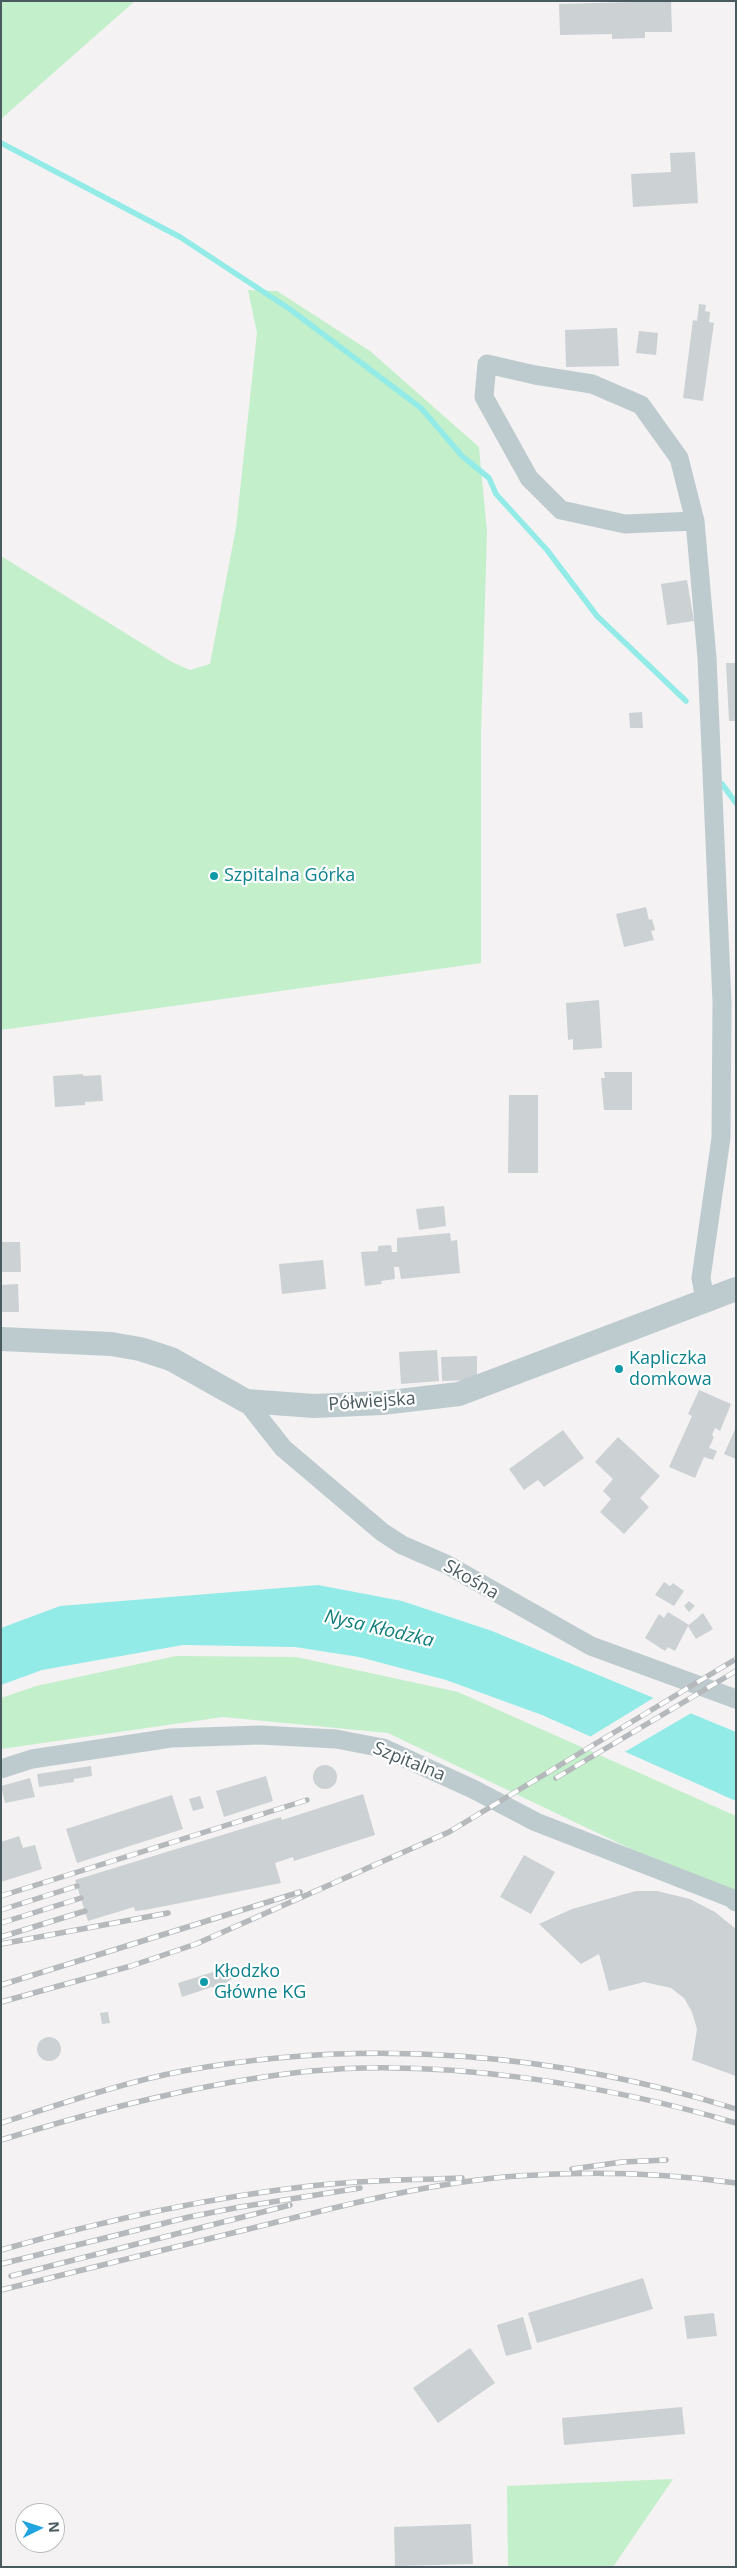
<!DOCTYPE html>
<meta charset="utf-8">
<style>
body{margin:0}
#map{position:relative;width:737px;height:2568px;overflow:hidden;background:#f4f2f3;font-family:"Open Sans",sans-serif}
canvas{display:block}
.frame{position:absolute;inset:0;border:2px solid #4a5b60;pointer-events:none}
.north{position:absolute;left:15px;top:2503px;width:50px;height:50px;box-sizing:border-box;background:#fff;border:1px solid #b7bdbf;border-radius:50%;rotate:86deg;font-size:14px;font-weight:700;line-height:20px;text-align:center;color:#4a5b60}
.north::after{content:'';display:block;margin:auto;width:18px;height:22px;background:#1fa4e1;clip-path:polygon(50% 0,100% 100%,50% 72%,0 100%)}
</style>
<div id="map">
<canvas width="737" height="2568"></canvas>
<div class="frame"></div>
<div class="north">N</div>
</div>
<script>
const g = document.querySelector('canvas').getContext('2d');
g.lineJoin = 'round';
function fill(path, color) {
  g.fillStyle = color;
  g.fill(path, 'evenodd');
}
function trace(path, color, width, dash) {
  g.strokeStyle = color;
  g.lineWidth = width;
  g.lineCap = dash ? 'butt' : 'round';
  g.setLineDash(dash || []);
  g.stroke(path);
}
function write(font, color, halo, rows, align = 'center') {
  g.font = font + ' "Open Sans",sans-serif';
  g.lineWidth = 4.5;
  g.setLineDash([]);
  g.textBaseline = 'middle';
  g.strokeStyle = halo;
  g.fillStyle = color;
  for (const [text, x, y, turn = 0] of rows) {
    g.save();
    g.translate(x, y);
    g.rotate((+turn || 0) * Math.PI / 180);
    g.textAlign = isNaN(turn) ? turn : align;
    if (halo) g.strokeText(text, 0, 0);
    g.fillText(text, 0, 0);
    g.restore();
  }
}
const green = new Path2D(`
 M1,1H135L1,119Z
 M248,290L277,291L370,351L479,447L487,532L481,734V963L1,1030V556L172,662L190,670L210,664L236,528L257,333Z
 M176,1656L296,1657L458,1692L736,1816V1899L388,1733L223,1717L1,1749V1698L36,1686Z
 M673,2479L613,2567H508L507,2486Z`);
const water = new Path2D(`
 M318,1585L402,1601L492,1631L736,1732V1801L542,1715L446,1680L359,1657L295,1647L183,1645L42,1670L1,1685V1628L60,1606Z`);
const pier = new Path2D(`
 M655,1697L693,1712L623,1753L588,1738Z`);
const stream = new Path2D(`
 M1,143L180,237L291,310L421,408L462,456L489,478L496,494L547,550L597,616L686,701
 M722,784L736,803`);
const building = new Path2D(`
 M671,1L672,32H645V38L612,39V34L560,35L559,4Z
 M695,152L698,203L633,207L631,174L671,172L670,153Z
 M699,304L706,305L705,311L710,312L709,322L714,323L703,401L683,398L693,320L697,321Z
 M617,328L619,366L566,367L565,330Z
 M639,331L658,333L656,355L636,353Z
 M687,580L694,621L667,625L661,584Z
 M726,663H736V721H729Z
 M642,712L643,728H630L629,713Z
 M646,907L649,920L652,919L655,930L651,931L654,940L624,947L616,914Z
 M599,1000L602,1048L573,1050V1039L568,1040L566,1003Z
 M604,1072H632V1110H604L601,1078H605Z
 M83,1074V1076L101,1075L103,1101L85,1102V1105L55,1107L53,1076Z
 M509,1095H538V1173H508Z
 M444,1206L446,1226L419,1230L416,1209Z
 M450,1233L451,1241L457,1240L460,1273L401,1279L399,1267H394L395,1279L381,1281L382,1284L365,1286L361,1252L378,1251V1246L391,1245L392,1252H397V1238Z
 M1,1242H20L21,1272H1Z
 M323,1260L326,1289L282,1294L279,1264Z
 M18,1284L19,1312H1V1285Z
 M437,1350L439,1381L401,1384L399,1352Z
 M477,1356V1380L442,1381L441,1357Z
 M699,1390L731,1404L720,1431L715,1428L712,1435L714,1437L709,1448L717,1451L713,1460L704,1457L695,1478L669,1467L692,1416L688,1414Z
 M736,1427V1459L724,1454Z
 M563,1430L584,1458L544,1487L538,1480L524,1490L509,1469Z
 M618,1437L660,1476L640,1498L649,1507L624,1534L600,1512L611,1499L603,1491L613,1479L595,1462Z
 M664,1582L670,1586L673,1583L684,1591L674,1606L655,1595Z
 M689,1601L695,1606L689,1612L684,1606Z
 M668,1612L689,1625L703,1613L713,1629L696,1639L688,1626L675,1651L668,1647L665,1651L645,1638L659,1614L664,1618Z
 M313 1777a12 12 0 1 1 24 0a12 12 0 1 1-24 0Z
 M91,1766L92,1776L74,1779V1782L39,1787L37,1774Z
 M266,1776L273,1801L224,1817L216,1791Z
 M30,1778L35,1797L5,1803L1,1786Z
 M363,1794L375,1835L294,1861L293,1857L275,1863L281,1883L145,1910L135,1911L134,1907L88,1921L75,1880L281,1817L282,1820Z
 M172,1795L183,1829L77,1863L66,1829Z
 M200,1796L204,1808L193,1811L189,1799Z
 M19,1836L23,1848L35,1845L42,1869L1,1882V1842Z
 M524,1855L555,1872L531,1914L500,1897Z
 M636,1891H657L690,1899L715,1912L736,1929V2076L692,2060L697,2029L692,2012L684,1998L671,1988L644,1982L609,1991L599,1954L581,1964L539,1924L572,1909Z
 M229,1967L233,1978L221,1987H212L182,1997L178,1983Z
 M108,2012L110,2023L102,2024L100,2013Z
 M37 2049a12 12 0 1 1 24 0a12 12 0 1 1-24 0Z
 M643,2278L653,2309L537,2343L528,2313Z
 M714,2313L717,2336L687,2339L684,2316Z
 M523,2317L532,2349L506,2356L497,2325Z
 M470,2348L495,2383L438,2423L413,2388Z
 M682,2407L685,2434L564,2445L562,2418Z
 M471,2524L473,2564L395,2566L394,2527Z`);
const minor = new Path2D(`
 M695,521L625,524L561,510L529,478L484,397L487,364L535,375L592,384L641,405L679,458L695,521L707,658L722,1002L721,1138L701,1278L705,1299
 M246,1401L283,1448L382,1532L402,1545L446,1564L591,1646L736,1699
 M1,1769L32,1759L171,1738L260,1735L336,1739L383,1748L473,1789L536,1822L731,1898L736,1902`);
const tertiary = new Path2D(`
 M1,1339L111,1344L140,1349L171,1359L246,1401L314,1406L382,1403L459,1394L736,1289`);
const rail = new Path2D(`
 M556,1778L736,1671
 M1,1896L307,1800
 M1,1910L77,1886
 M1,1923L81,1898
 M1,1937L85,1911
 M1,1944L168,1913
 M1,1985L300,1892
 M1,2002L131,1966L196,1944L449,1832L736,1659
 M1,2123C61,2104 121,2083 183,2071C367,2037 558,2053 736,2109
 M1,2140C102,2109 205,2082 311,2071C444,2058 607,2085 736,2123
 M572,2169L622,2162L666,2160
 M1,2250C102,2221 206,2198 310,2186C361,2180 412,2180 462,2178
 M1,2264L189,2217L240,2207L360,2188
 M11,2276L290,2205
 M1,2290C90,2268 180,2246 269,2224C349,2204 434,2182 517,2176C590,2171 664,2173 736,2183`);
const markers = [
 [214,876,5,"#0f9aa8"],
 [619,1369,5,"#0f9aa8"],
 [204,1982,5,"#0f9aa8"]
];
const cultureNames = [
 ["Szpitalna Górka",224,876],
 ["Kapliczka",629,1359],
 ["domkowa",629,1380],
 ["Kłodzko",214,1972],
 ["Główne KG",214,1993]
];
const streetNames = [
 ["Półwiejska",372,1402,-4],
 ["Skośna",471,1580,30],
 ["Szpitalna",409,1762,22]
];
const waterNames = [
 ["Nysa Kłodzka",379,1629,13]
];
fill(green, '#c3efca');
fill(water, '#92ebe7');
fill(pier, '#f4f2f3');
trace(stream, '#92ebe7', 5.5);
fill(building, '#ccd1d4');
trace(minor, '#becbce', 19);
trace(tertiary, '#becbce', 24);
trace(rail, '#b5b9bc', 5.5);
trace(rail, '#fff', 4, [11]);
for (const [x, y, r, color] of markers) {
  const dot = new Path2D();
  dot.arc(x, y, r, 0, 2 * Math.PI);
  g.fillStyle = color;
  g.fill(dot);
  trace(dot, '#fff', 2);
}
write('18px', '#0d838f', '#fff', cultureNames, 'left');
write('18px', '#4a5b60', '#fff', streetNames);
write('italic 19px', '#107e7a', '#fff', waterNames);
</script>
